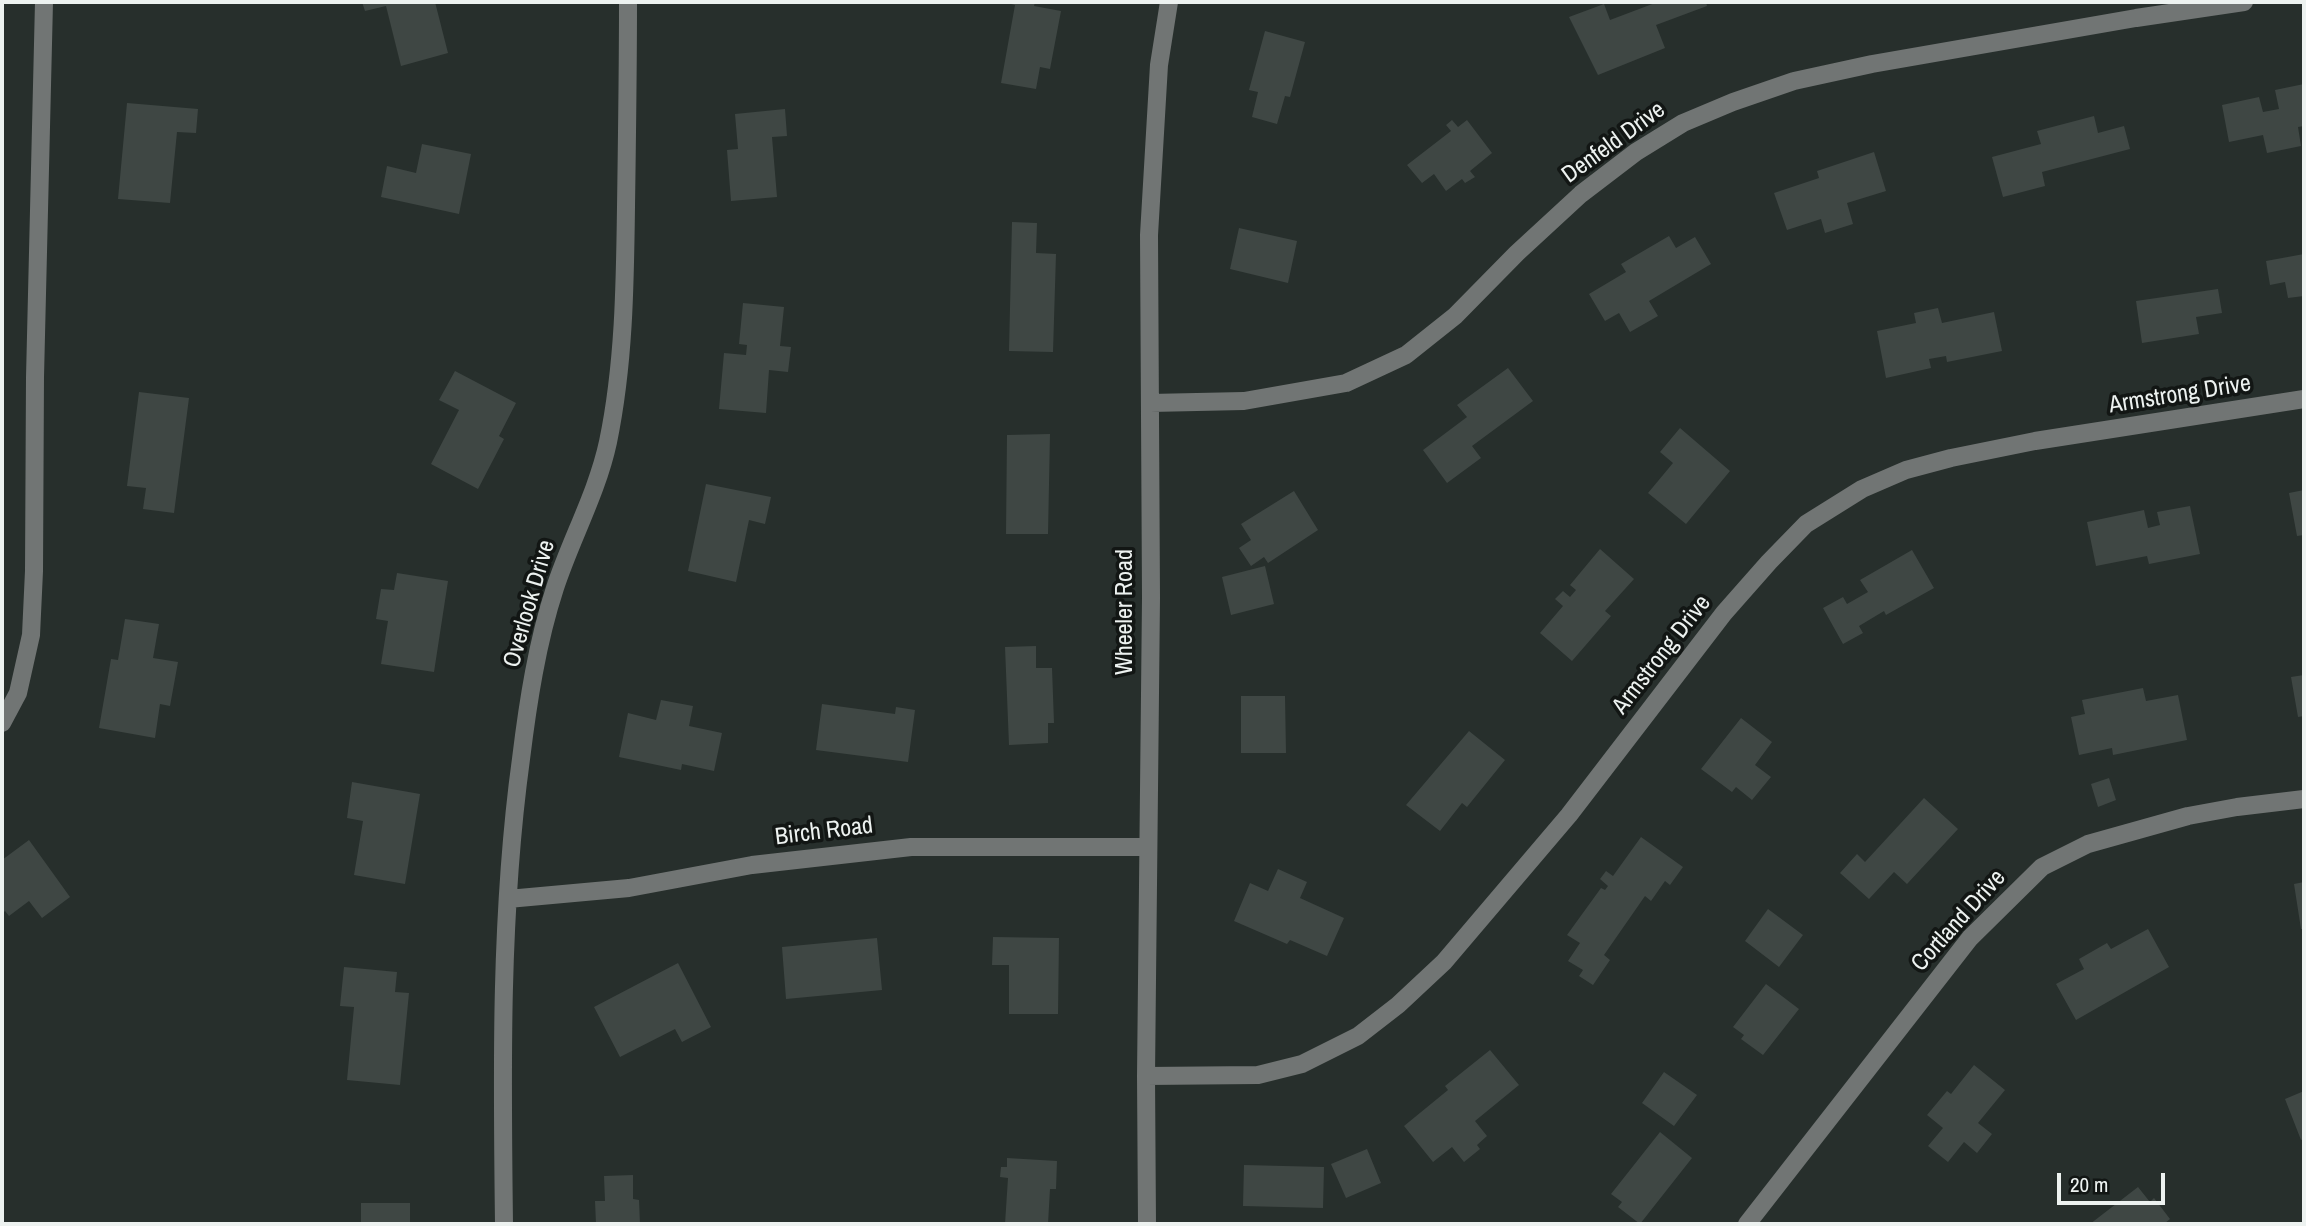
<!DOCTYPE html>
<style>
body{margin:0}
#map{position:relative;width:2306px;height:1226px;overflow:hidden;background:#272f2c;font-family:"Archivo Narrow",sans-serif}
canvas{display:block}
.frame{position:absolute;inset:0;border:4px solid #edf2f0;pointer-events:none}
.scale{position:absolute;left:2057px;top:1173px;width:108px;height:32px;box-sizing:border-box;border:4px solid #edf2f0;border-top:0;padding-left:9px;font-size:21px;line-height:24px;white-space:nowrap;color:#edf2f0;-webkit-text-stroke:5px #121614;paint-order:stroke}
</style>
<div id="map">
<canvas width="2306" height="1226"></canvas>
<div class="frame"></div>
<div class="scale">20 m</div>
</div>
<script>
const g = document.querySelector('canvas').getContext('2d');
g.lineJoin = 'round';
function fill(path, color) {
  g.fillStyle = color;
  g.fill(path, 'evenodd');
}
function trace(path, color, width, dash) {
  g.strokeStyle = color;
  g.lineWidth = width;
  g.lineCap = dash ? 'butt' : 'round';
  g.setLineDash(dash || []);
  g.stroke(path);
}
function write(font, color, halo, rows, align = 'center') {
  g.font = font + ' "Archivo Narrow",sans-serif';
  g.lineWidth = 7;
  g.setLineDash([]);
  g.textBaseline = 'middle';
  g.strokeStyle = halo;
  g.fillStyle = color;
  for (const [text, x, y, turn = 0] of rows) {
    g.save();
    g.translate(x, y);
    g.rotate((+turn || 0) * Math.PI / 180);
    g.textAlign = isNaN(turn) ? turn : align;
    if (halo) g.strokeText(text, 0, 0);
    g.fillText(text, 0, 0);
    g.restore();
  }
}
const building = new Path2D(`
 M362,2H435L448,53L401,66L386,6L365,11Z
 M1003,2H1035L1034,6L1061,11L1050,69L1040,67L1036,89L1001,83L1015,5Z
 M1654,2H1706L1707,6L1656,25L1665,48L1598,75L1569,17L1604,4L1610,20L1655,3Z
 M1265,31L1305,42L1290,97L1285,96L1277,124L1252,117L1258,92L1249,90Z
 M2304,84V126L2298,127L2301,146L2267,153L2263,135L2229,142L2222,105L2259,97L2263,112L2279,109L2275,90Z
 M127,103L198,109L196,133L177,132L170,203L118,199Z
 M785,109L787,136L772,137L777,197L731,201L727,150L738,149L735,114Z
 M2094,116L2098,133L2124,126L2130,149L2042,172L2045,186L2003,197L1992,157L2041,144L2037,131Z
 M1452,120L1458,127L1467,120L1492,153L1470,171L1475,177L1465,183L1462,179L1446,191L1434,174L1422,183L1407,165L1451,131L1446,125Z
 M422,144L471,154L459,214L381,197L387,166L416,173Z
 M1874,152L1886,191L1847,203L1853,224L1825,233L1821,219L1787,230L1774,193L1819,178L1817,171Z
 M1012,222L1037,223L1036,253L1056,254L1053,352L1009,351Z
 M1239,228L1297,241L1288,283L1230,269Z
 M1669,236L1676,248L1695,237L1711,264L1649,301L1658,316L1630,332L1619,313L1605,321L1589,294L1626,272L1621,264Z
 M2304,254V296L2288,298L2285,282L2270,285L2266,261Z
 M2218,289L2222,313L2196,317L2199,334L2142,343L2136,301Z
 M743,303L784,307L780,346L791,347L788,372L769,370L766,413L719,409L724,353L746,355L747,345L739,344Z
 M1938,308L1942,323L1994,312L2002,351L1947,362L1946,356L1929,359L1931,368L1886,378L1877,331L1916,323L1914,313Z
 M1508,368L1533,401L1472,446L1481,458L1447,483L1423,450L1467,417L1457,405Z
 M455,371L516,403L499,436L504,439L478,489L431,464L459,410L439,400Z
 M139,392L189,398L174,513L143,509L146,488L127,486Z
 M1680,428L1730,471L1686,524L1648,493L1673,463L1660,452Z
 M1050,434L1048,534H1006L1007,435Z
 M706,484L771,497L765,524L749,520L736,582L688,571Z
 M2304,490V535L2297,536L2289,493Z
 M1294,491L1318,530L1268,563L1264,557L1251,566L1239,548L1251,540L1241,524Z
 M2190,506L2200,554L2149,564L2147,556L2096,566L2087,522L2144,510L2148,528L2160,525L2157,512Z
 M1600,549L1634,579L1605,611L1611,616L1572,661L1540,633L1563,606L1555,599L1563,591L1570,597L1576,590L1570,585Z
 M1912,550L1934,588L1886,615L1884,611L1859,626L1863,633L1843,644L1823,608L1843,597L1847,604L1868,592L1860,580Z
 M1265,566L1274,604L1231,615L1222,577Z
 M397,573L448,581L434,672L381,664L388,621L376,619L381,589L394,590Z
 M125,619L159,624L153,658L178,662L170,706L160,704L155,738L99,728L111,659L118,660Z
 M1036,646V668H1052L1054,723H1048V743L1009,745L1005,647Z
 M2304,675V716L2298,717L2291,677Z
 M2143,688L2146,701L2178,695L2187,740L2113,755L2112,748L2079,755L2071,717L2085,714L2082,700Z
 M1241,696H1285L1286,753H1241Z
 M661,700L693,706L689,726L722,733L714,771L682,764L681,770L619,757L628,713L656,720Z
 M822,704L895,714L896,707L915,710L908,762L816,750Z
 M1741,718L1772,742L1755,765L1771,777L1752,800L1736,787L1732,792L1701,769Z
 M1469,731L1505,760L1467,807L1462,803L1440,831L1406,805Z
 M2109,778L2116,800L2098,807L2091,784Z
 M352,782L420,794L405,884L354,875L363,821L347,818Z
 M1924,798L1958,829L1907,884L1894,872L1869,899L1840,873L1857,854L1865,862Z
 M1641,837L1683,867L1670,885L1665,881L1651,901L1645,896L1604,955L1610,960L1593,985L1579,976L1583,970L1568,961L1580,943L1567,935L1601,888L1605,890L1608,886L1600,879L1606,871L1613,876Z
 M29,840L70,897L42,918L29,901L9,916L5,911L2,914V860Z
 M1278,869L1307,882L1300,898L1344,918L1327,956L1290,940L1287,944L1234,921L1250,883L1268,891Z
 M2304,882V929H2301L2294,884Z
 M1768,909L1803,935L1779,967L1745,941Z
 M2148,929L2169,967L2076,1020L2056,984L2084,969L2079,959L2107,943L2111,949Z
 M993,937L1059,938L1058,1014H1009V965H992Z
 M877,938L882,990L786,999L782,947Z
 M678,963L711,1027L682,1042L675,1029L620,1057L594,1007Z
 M344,967L397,972L395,992L409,993L400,1085L347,1080L354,1007L340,1006Z
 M1766,984L1799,1009L1763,1055L1741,1039L1744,1035L1733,1027Z
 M1490,1050L1519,1085L1475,1121L1487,1136L1477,1145L1480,1149L1464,1162L1452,1147L1433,1162L1404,1126L1448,1090L1445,1086Z
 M1974,1065L2005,1090L1978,1123L1992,1134L1977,1153L1964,1142L1948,1162L1928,1146L1943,1128L1927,1115L1947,1091L1951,1094Z
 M1664,1072L1697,1095L1674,1126L1642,1103Z
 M2304,1091V1139L2301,1140L2285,1099Z
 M1660,1132L1692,1158L1640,1224L1618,1207L1622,1202L1611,1194Z
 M1367,1149L1381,1183L1346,1198L1331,1164Z
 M1007,1158L1057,1161L1056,1189H1050L1048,1224H1005L1008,1178L1000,1177L1001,1167H1007Z
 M1244,1165L1324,1167L1323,1208L1243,1206Z
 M633,1175V1199L639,1200L640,1224H596L595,1201H605L604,1176Z
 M2138,1187L2150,1202L2154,1198L2170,1219L2164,1224H2090Z
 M361,1203H410V1224H361Z`);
const minor = new Path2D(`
 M1150,403L1244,401L1346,383L1406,355L1455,316L1517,253L1581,194L1636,152L1683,123L1733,102L1794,81L1872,64L2136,18L2244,2
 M2,723L18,693L31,635L34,571L35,377L44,2
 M508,899L629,888L752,865L911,847H1148
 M1146,1076L1258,1075L1302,1064L1358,1036L1398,1005L1444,962L1569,815L1724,613L1769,562L1806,524L1862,489L1906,470L1951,458L2035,441L2304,399
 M504,1224C502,1070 500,912 521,759C528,702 537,643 555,588C571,539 597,493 608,442C624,365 625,285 626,207C627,139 628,70 628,2
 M1147,1224L1146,1076L1151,598L1149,235L1159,65L1169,2
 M1747,1224L1970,938L2042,867L2088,844L2188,816L2237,807L2304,799`);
const streetNames = [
 ["Denfeld Drive",1614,143,-36],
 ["Armstrong Drive",2180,395,-9],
 ["Overlook Drive",530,604,-74],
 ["Wheeler Road",1126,612,-90],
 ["Armstrong Drive",1662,655,-52],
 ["Birch Road",824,832,-7],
 ["Cortland Drive",1959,921,-48]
];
fill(building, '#3f4744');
trace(minor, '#717574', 18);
write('24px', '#edf2f0', '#121614', streetNames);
</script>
